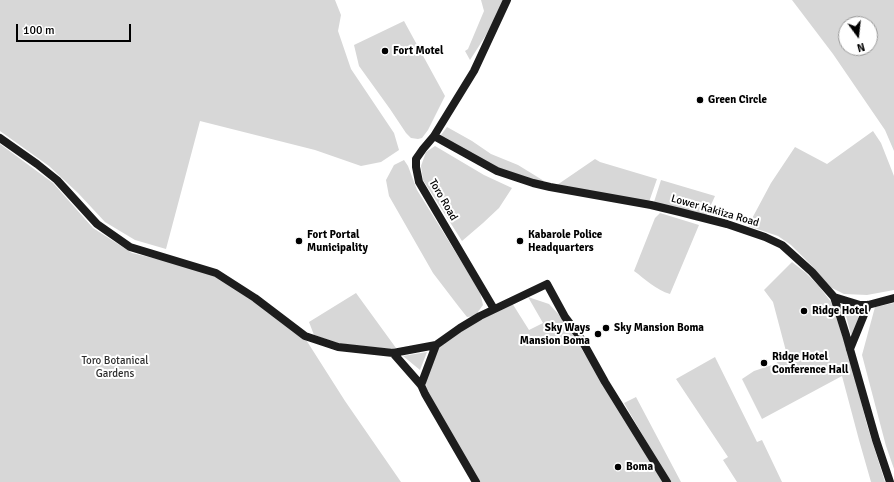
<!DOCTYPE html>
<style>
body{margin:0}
#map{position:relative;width:894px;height:482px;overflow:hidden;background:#fff;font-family:Signika,sans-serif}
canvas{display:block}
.north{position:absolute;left:838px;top:16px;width:40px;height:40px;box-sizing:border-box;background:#fff;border:1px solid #999;border-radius:50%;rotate:165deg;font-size:11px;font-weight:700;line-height:16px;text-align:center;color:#000}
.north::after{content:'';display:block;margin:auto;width:14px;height:18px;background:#000;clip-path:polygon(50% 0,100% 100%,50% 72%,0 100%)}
.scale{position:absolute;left:16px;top:24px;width:115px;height:18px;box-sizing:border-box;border:2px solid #000;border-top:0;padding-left:5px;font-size:12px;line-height:14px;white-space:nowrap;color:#000;-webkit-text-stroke:3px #fff;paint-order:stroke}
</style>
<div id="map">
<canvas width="894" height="482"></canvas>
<div class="north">N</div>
<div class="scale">100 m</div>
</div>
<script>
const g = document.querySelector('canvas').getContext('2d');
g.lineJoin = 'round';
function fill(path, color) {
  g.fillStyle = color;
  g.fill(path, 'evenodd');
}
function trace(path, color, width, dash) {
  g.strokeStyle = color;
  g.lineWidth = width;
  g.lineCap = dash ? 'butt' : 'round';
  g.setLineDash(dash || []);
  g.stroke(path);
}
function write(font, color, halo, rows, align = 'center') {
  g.font = font + ' Signika,sans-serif';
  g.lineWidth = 4;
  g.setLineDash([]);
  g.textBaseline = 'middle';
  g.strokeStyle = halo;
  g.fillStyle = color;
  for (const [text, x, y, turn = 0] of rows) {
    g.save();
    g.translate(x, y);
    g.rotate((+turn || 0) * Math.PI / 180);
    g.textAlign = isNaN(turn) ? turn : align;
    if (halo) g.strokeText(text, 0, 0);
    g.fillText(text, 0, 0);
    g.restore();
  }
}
const green = new Path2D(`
 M0,0H335L341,15L338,31L351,69L394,133L399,150L381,162L361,166L315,150L200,121L166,249L135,240L105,222L78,193L49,166L0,131Z
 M481,0H503L497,18L470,60L465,51L468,49L484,11Z
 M792,0H894V151L885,130L833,54ZM846,24H870V48H846Z
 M404,21L445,96L428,130L422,138L418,139L411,138L406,133L390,109L359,66L354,45Z
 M447,127L472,141L491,154L518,165L544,181L538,182L503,170L442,138L441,135Z
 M873,131L881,143L894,176V290L867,295L844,294L830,287L811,265L791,245L778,236L748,226L771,183L795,147L827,164Z
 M0,144L53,183L93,228L132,253L216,273L303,335L345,401L401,482H0Z
 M435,146L484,175L512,188L499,208L483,223L462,241L423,180L421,166L426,152Z
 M595,159L600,162L657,179L649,202L557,185Z
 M404,160L408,166L417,190L440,227L480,292L483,305L475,316L467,317L459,307L433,273L389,196L386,180L394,165Z
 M661,180L715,196L706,216L654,202Z
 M660,213L699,225L670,294C656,290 645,279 634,271L655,218Z
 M792,262L806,273L818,285L831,302L851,362L867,425L885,482H871L859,440L842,376L762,419L742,379L754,371L775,364L787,355L773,302L764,290Z
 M356,293L396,348L390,349L337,343L314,335L309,322Z
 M528,297L549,304L573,330L582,350L606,386L663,482H479L427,394L425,372L438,347L469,326L512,303L529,330L543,323Z
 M846,302L861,308L852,339L844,308Z
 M894,303V469L886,446L862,355L875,307Z
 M427,352L420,370L403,356Z
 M715,357L757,442L762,440L782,482H737L723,460L728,457L676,379Z
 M636,397L681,482H670L624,403Z`);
const secondary = new Path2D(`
 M434,136L497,171L533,183L550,187L651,205L680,212L727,224L765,237L782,245L812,272L834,297L846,335L876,440L890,482
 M0,138L37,164L57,180L97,224L130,247L216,273L255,298L305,336L338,347L393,353L436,345L460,328L480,316L547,284L565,317L580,337L605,382L667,482
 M834,297L860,305H868L894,298
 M494,309L419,182L416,167V159L423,149L434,136L474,71L507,0
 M850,349L868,305
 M393,353L421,385L425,394L476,482
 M421,385L436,345`);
const markers = [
 [385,51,4,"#000"],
 [700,100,4,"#000"],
 [299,241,4,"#000"],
 [520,241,4,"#000"],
 [804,311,4,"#000"],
 [606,328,4,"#000"],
 [598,334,4,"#000"],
 [764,363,4,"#000"],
 [618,467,4,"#000"]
];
const poiNames = [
 ["Fort Motel",393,51],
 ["Green Circle",708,100],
 ["Fort Portal",307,235],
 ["Municipality",307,248],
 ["Kabarole Police",528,235],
 ["Headquarters",528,248],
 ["Ridge Hotel",812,311],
 ["Sky Ways",590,328,"right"],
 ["Mansion Boma",590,341,"right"],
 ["Sky Mansion Boma",614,328],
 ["Ridge Hotel",772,357],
 ["Conference Hall",772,370],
 ["Boma",626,467]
];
const streetNames = [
 ["Toro Road",443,200,60],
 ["Lower Kakiiza Road",715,211,16]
];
const parkNames = [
 ["Toro Botanical",115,361],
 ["Gardens",115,374]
];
fill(green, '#d7d7d7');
trace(secondary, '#1d1d1d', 8);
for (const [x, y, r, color] of markers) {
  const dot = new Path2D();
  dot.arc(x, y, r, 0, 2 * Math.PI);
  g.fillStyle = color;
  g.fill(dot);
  trace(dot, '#fff', 1.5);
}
write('bold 11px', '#000', '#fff', poiNames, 'left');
write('11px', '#000', '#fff', streetNames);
write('11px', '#2e2e2e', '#fff', parkNames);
</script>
